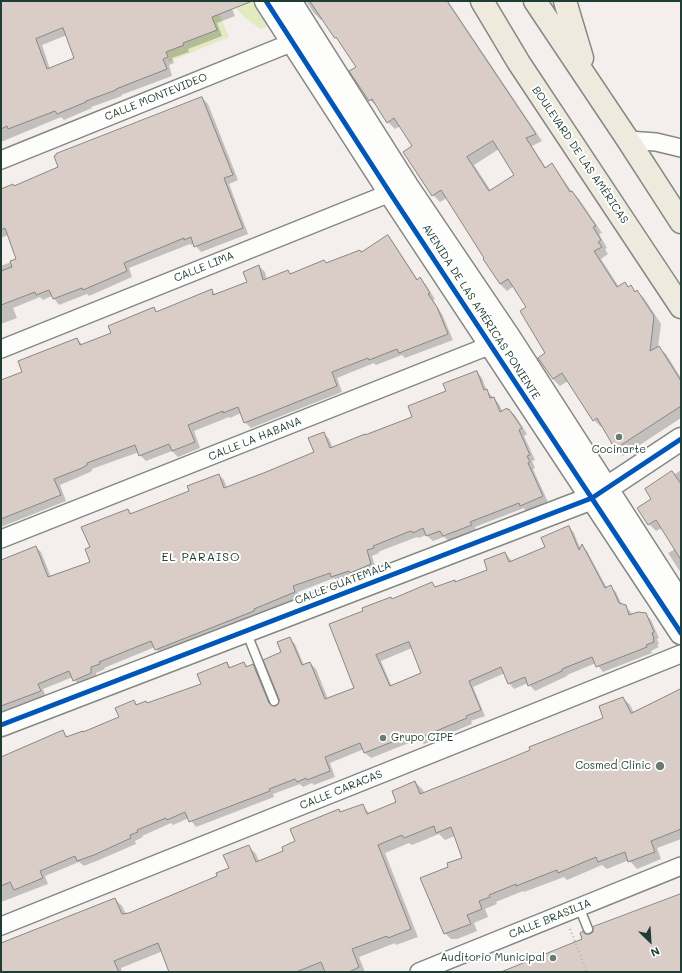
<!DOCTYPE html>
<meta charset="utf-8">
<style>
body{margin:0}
#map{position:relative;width:682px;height:973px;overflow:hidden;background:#f4efec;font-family:Mali,sans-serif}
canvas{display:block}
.frame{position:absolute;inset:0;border:2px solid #1f3d34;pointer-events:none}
.north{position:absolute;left:630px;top:921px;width:40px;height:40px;-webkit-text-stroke:3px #fff;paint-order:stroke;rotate:155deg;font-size:11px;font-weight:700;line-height:16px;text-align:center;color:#1f3d34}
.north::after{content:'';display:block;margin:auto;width:14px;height:18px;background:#1f3d34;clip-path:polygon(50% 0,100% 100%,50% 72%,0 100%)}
</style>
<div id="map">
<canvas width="682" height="973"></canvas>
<div class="frame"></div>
<div class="north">N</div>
</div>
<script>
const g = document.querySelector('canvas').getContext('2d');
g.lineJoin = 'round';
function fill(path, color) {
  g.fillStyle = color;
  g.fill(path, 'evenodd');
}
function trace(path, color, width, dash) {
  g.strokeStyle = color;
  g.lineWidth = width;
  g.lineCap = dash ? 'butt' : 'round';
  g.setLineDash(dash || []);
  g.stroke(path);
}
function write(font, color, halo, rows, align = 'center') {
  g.font = font + ' Mali,sans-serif';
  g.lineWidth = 4;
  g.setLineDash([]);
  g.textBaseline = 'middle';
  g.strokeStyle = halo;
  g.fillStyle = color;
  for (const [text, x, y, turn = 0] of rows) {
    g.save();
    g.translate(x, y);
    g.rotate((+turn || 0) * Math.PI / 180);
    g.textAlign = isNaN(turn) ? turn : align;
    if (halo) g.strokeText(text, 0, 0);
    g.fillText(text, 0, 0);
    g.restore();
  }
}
const green = new Path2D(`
 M231,1H252L268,26L261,29C249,21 238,13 231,1Z
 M219,14L229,37L168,62V57L165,49H175L183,45V43L212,17Z`);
const shadow = new Path2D(`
 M1,1H229L235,16L217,23L222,36L188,49L189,52L172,58L174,63L169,65L172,76L121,95L122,96L91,107L92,108L64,120L61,117L1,142ZM67,35L75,59L50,69L42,45Z
 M306,1H448L542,141L532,146L546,168L551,165L558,172L572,192L579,199L602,233L599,234L607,248L605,249L608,254L601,259L619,287L629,288L631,287L636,292L637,291L644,298L661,324L658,347L666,354L681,378V418L623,456L616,449L602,426L601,427L594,420L568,381L560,386L553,379L546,353L527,308L514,286L507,291L500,284L486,258L447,198L440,202L433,195L404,152L413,146L400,126L395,129L388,122L378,107L370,100L351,71L357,67L323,19L321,20L314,13ZM499,149L516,175L491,191L474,165Z
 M202,98L208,104L238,180L229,184L248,234L201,252L194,244L191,245L190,244L129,268L132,277L89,296L87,294L59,305L52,296L43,300L40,297L13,308L17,318L1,324V266L18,259L8,235L1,238V195Z
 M387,236L393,242L418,280L420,279L426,285L435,299L433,300L442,314L453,340L405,358L402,355L376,365L374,363L337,378L342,392L251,428L245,422L241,413L230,418L229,417L194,431L200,448L178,457L172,451L146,461L140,455L139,452L92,469V471L88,473L60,485L66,501L1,527V381L23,372L77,339L83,345L112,333L154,308L158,313L211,290L216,295L248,283L259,266L265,272L267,280L288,272L291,275L324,261L327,264L361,253Z
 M477,372L482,378L487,391L499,404L503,412L509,410L515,415L527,434L524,436L535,460L532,461L535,468L533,469L548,502L526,511L524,508L475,527L476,530L449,541L444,537L433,541L426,535L419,538L418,537L414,538L378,552L379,553L372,556L376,570L356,578L355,576L338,582L334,578L298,592L300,598L161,655L155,647L104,668L105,669L96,673V678L79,686L73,677L43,689L46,697L1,713V561L36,547L41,552L51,577L91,563V548L128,510L132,514L190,491L219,475L224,480L227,488L315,453L324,433L329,439L333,448L366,436L413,417Z
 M681,470V573L668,553L675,549L662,528L656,531L649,524L652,499L672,472L675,474Z
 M569,527L574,533L580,548L582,546L587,551L607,588L611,587L616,592L622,605L631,612L632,615L646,614L651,620L659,638L657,639L659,644L657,645L659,647L651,651L652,653L603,672L596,663L567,675V676L535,691L528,683L514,689L509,683L505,673L473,687L485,716L471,721L472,724L424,744L419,739L371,758L365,753L364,749L330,763L335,777L314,785L312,783L303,787L300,784L273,794L274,797L196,827L189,818L173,825L171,823L142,836L143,837L135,841L136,844L99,860L84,866L79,862L45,876L48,884L1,902V769L63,732L68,737L84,733L120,717L134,701L138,705L148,704L202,685L227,663L231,668L244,663L248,667L253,665L259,671L273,707H276L279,705L282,653L289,638L295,644L304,665L310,663L316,669L328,699L356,688L365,611L391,598L393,599L432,583L437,588L456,583L489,570L505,553L510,559L512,562L546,548ZM412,648L422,674L392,687L381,661Z
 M681,695V839L657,848L661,859L637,869L629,860L607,869L602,865L567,880L564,877L524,892L523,891L496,902L497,904L485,909L488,917L474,923L477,931L457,939H451L444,932L449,868L463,858L455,836L445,840L439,834L412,845L409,843L385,853L418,937L396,945L395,943L359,957L365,972H326V970L321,972H170L163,951L121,968L122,972H1V944L115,899L122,906L126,914L218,876L230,869L248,846L256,854L259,861L285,851L339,810L341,812L362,805L370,814L397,803L415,782L423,790L424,793L507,761L604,719L623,698L630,705L634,713Z`);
const building = new Path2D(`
 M1,1H250V2L212,17L217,30L183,43L184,45L166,52L168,57L163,59L167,69L116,89V90L86,101V102L57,114L55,111L8,129L7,126L1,129ZM63,28L74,58L47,69L36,39Z
 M310,1H447L536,134L526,138L545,168L552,163L570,192L572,191L596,226L593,227L601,240L598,242L602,247L594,251L617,287L625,282L628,287L631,285L635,292L637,290L654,316L650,351L659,346L681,381V406L615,449L597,418L593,421L562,373L553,379L538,358L545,353L520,311L526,307L508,279L500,284L483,259L484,258L441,190L432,196L403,152L412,146L394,118L387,123L372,99L369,101L349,71L356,67L336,37L335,38ZM493,141L514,175L489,191L467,157Z
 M202,97L233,175L224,178L243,228L194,247L191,237L184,240V238L124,263L127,271L83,290L82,288L53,299L49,290L36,295L35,292L1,305V271L12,267L10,261L16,259L5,228L1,230V189L13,184L14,186L58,167L54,156L56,155V154Z
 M388,235L417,280L420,277L430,293L428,294L437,307L448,334L399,353L397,349L369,360L368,358L332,372L337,386L244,423L238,407L223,413V411L188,425L195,442L172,451L169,444L139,456L135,445L87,463V465L82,468L54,479L61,495L1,519V380L22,372L18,361L77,338L80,345L111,333L108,326L154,307L156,312L212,289L213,295L247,282L243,272L259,265L263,280L288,270L290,274L324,260L326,263L360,250L361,252Z
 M477,371L484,390L487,389L490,398L494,397L500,412L507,408L508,410L509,409L522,428L519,430L530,455L527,456L530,462L528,463L543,496L520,506L519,503L470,522L472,525L443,536L440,531L426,536L423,528L413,533L412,531L408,532L373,546L374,548L367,550L371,564L350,573L349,571L331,577L330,573L293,586L295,592L254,609V611L155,650L151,641L99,662L100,664L91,667V673L73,681L69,671L38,684L41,691L1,706V560L36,546L48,577L90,562L85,549L90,547L81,527L128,509L130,514L189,491L187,486L219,474L224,488L266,472L314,452L308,438L324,432L330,448L365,434V435L412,417L408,406L446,391L443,384Z
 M672,471L681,484V560L656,520L648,525L637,508L651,499L645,489Z
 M569,526L579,550L582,544L605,588L611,585L619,603L626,605L629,615L638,612L646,613L654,632L652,633L654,639H653L654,642L646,645L647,647L596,667L592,657L562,669V671L528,686L525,677L508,684L501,667L469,681L481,710L466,716L467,718L417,739L415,733L364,753L360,743L325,757L330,771L307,780L306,778L297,782L295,779L269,789L270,791L189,822L185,812L167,820L166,818L137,830L138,832L130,835L131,838L94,855L77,861L75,856L40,871L43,878L14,890L10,882L1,886V757L63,730L66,737L83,731V732L119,717L115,708L134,700L136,705L146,701L147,703L201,684L197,674L227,662L229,668L244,662L246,667L253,664L269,703L273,706H276L279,702V699L263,660L281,652L277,642L290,637L302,665L310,662L325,699L354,688L329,624L363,611L362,608L391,597L392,599L432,582L435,587L455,580V582L487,570L484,560L505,552L509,562L545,547L541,538ZM409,642L421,673L390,686L376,655Z
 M681,689V829L651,841L655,852L628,862L625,852L598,862L596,857L558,873L557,870L516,886V884L489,895L490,897L479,901L482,909L467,915L471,924L444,934L420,878L448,867L447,863L462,858L451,827L436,833L434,826L404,838L402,835L378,845L411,929L388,938L387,936L352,949L359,967L349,972H325L321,962L296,972H169L158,943L114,961L119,972H1V943L115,898L122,914L129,913L217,876L216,873L229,868L223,855L249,845L256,862L283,851L282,847L295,841L290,829L307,822L339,809L340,812L363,804L367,814L396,802L392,791L415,781L420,794L506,760L530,750L529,747L603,718L599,706L623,697L631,713Z
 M681,894V972H501L582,939L580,933L583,931L585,934H590L593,932V927Z`);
const path = new Path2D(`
 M570,929L587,972`);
const lane = new Path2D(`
 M246,631L274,701
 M579,907L588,929`);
const street = new Path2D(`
 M628,140L656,142L681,148
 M1,160L303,38
 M1,349L400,189
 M1,539L501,341
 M1,926L681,654
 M419,972L681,866`);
const secondary = new Path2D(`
 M266,1L390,193L681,633
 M290,1L407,186L509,337L681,604
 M1,725L592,498L681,439`);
const primary = new Path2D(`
 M482,1L519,63L681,307
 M535,1L628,140L681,222
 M565,1L582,58`);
const cycleway = new Path2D(`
 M266,1L390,193L681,633
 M1,725L592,498L681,439`);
const markers = [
 [619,437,4,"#6a7b74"],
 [383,738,4,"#6a7b74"],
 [660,766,5,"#6a7b74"],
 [553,958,4,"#6a7b74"]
];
const streetNames = [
 ["CALLE MONTEVIDEO",156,97,-22],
 ["BOULEVARD DE LAS AMÉRICAS",580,155,56],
 ["CALLE LIMA",204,267,-22],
 ["AVENIDA DE LAS AMÉRICAS PONIENTE",481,312,57],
 ["CALLE LA HABANA",255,439,-22],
 ["CALLE GUATEMALA",343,583,-21],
 ["CALLE CARACAS",341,790,-22],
 ["CALLE BRASILIA",550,919,-22]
];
const poiNames = [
 ["Cocinarte",619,450,"center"],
 ["Grupo CIPE",391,738,"left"],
 ["Cosmed Clinic",651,766],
 ["Auditorio Municipal",545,958]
];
const neighbourhoodNames = [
 ["EL PARAISO",201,557]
];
fill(green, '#e2eabf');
fill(shadow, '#0003');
fill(building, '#dacdc7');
trace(building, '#848885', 1);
trace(lane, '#848885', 11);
trace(street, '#848885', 20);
trace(secondary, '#848885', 25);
trace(primary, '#848885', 25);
trace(path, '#b4b7b6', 2.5, [1, 3]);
trace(lane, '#fdfdfc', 8);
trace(street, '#fdfdfc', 17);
trace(secondary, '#fdfdfc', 22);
trace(primary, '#eeebde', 22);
trace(cycleway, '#0057b8', 5);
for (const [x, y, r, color] of markers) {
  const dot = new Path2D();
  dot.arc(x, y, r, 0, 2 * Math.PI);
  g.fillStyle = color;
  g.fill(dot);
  trace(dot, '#fff', 1.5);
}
write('11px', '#1f3d34', '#fff', streetNames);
write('11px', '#1f3d34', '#fff', poiNames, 'right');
g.letterSpacing = '1px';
write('12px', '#1f3d34', '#fff', neighbourhoodNames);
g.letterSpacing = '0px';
</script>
